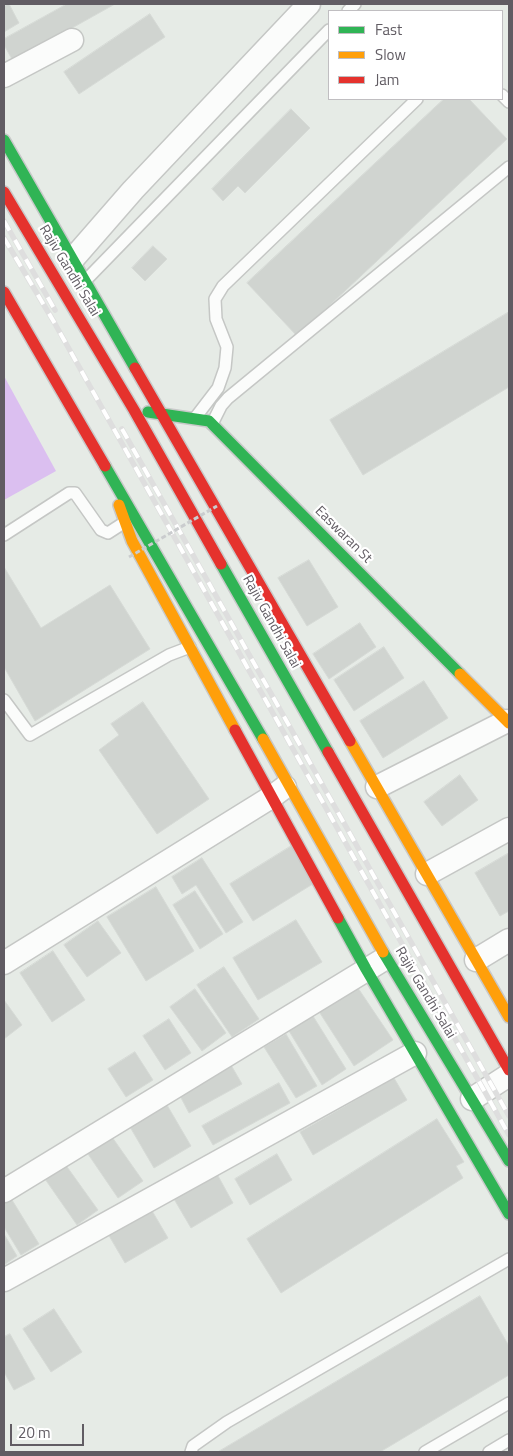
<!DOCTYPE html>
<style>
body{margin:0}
#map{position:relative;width:513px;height:1456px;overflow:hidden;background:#e6ebe6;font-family:"Titillium Web",sans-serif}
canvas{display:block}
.frame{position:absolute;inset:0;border:5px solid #615c63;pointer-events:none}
.legend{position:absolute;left:328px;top:10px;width:175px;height:90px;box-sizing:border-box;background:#fff;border:1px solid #c0bec1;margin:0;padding:6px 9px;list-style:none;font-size:15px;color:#615c63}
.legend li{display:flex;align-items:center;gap:10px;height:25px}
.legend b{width:25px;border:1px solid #c0bec1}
.scale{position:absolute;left:10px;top:1424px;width:74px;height:22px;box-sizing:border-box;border:2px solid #615c63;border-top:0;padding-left:6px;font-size:15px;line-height:18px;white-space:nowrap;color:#615c63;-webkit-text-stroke:4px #fff;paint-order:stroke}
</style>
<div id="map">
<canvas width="513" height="1456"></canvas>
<div class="frame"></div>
<ul class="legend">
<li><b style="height:6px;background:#30b455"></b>Fast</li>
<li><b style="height:6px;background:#ff9f0a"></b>Slow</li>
<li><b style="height:6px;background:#e5322d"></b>Jam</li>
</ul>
<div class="scale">20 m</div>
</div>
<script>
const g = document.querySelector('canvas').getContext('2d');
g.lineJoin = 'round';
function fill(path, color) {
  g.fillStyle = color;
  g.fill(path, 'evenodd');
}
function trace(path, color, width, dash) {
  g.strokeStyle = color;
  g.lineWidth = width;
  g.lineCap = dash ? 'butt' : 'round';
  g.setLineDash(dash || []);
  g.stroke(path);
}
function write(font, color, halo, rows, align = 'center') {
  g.font = font + ' "Titillium Web",sans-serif';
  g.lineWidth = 4.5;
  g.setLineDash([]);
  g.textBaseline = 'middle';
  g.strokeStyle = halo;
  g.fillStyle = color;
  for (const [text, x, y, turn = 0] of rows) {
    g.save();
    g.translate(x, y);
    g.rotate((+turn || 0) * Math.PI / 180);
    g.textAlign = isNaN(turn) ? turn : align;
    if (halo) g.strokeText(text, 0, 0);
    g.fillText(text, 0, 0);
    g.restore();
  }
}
const water = new Path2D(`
 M4,376L56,471L4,500Z`);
const building = new Path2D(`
 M9,4L19,23L4,32V6Z
 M67,4H115L13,61L4,45V39Z
 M150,14L165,37L79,94L64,72Z
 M444,99H469L507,139L297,336L247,283Z
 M291,109L310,128L245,193L238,186L223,201L212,189Z
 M153,246L167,259L145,281L132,268Z
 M509,312V387L363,475L330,420Z
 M309,560L338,607L307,626L278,578Z
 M4,567L41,628L110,585L150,649L35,721L4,667Z
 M360,623L376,647L329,679L313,654Z
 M384,647L404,678L354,711L334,680Z
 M424,681L448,718L383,758L360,721Z
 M143,702L209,799L157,834L99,750L119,735L111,724Z
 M460,775L478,800L442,826L424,802Z
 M293,845L316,882L253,921L230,884Z
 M509,853V911L500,916L475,873Z
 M202,858L243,922L226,933L196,885L182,894L172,877Z
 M156,887L194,951L146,981L107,917Z
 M195,891L223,934L200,949L173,905Z
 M296,920L322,962L258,1000L233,958Z
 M98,921L121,953L87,977L64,945Z
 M53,951L85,1000L52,1022L20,973Z
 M224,967L259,1019L232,1037L197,985Z
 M356,985L393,1040L354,1066L318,1010Z
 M195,989L226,1033L202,1051L170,1007Z
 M4,1000L22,1025L4,1039Z
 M313,1016L346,1069L322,1085L289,1031Z
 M169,1019L191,1053L165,1070L143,1036Z
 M286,1034L317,1086L296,1098L264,1047Z
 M135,1052L153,1080L126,1097L108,1069Z
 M231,1065L242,1084L189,1113L179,1094Z
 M394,1078L407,1100L313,1155L300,1132Z
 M279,1083L290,1103L213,1145L202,1126Z
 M167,1105L191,1146L154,1168L130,1127Z
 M437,1119L464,1162L456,1166L463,1178L281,1293L247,1239Z
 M112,1137L143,1181L118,1198L88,1154Z
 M277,1154L292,1180L250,1205L235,1179Z
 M65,1164L98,1210L77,1225L45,1179Z
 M217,1174L233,1203L191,1228L174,1199Z
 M9,1195L39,1244L21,1255L4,1227V1198Z
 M151,1209L168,1238L125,1263L108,1234Z
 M4,1234L17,1256L4,1265Z
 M480,1296L509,1346V1375L380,1452H218Z
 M54,1309L82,1352L51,1372L23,1329Z
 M10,1334L35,1379L14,1390L4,1372V1337Z`);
const lane = new Path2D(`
 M348,11L355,4
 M502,95L509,102
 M85,281L329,30
 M195,418L218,388L225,368L227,347L216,319L215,299L223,286L417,99
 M212,424L221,406L228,398L509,167
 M4,535L69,493H75L101,530L108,533L125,522
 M4,700L30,735L169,655L190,647
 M191,1452L193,1446L227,1422L509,1259
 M425,1452L509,1403
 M489,1452L509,1440`);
const street = new Path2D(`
 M4,76L72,40
 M72,260L133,190L309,4
 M377,787L507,721
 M427,874L509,829
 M476,960L509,940
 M4,963L273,796L285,787
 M472,1099L509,1075
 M4,1191L381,961
 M4,1280L415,1053`);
const fast = new Path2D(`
 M4,140L135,368
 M148,412L209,421L460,674
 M105,466L263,739
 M221,564L328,752
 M338,918L366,969L509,1214
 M383,952L509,1161`);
const slow = new Path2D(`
 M119,505L132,541L235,730
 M460,674L509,723
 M263,739L383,952
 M350,741L509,1017`);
const jam = new Path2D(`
 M4,192L134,410L221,564
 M4,292L105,466
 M135,368L350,741
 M235,730L338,918
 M328,752L509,1070`);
const rail = new Path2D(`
 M4,221L55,310
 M4,238L54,322L509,1135
 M122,429L509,1116`);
const pathBridge = new Path2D(`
 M129,557L217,506`);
const streetNames = [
 ["Rajiv Gandhi Salai",69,271,59],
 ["Easwaran St",343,535,45],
 ["Rajiv Gandhi Salai",271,622,61],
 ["Rajiv Gandhi Salai",425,993,59]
];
fill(water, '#dbbff0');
fill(building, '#d0d4d0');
trace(building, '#d6dad6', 1);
trace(lane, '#c5c7c5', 14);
trace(street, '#c5c7c5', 25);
trace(fast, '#c8c9c9', 14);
trace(slow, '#c8c9c9', 14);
trace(jam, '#c8c9c9', 14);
trace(lane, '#fbfcfb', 11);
trace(street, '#fbfcfb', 22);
trace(fast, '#30b455', 11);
trace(slow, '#ff9f0a', 11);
trace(jam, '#e5322d', 11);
trace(rail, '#dedede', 5.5);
trace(rail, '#fff', 4, [11]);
trace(pathBridge, '#caccce', 3, [5, 2.5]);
write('14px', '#615c63', '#fff', streetNames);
</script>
